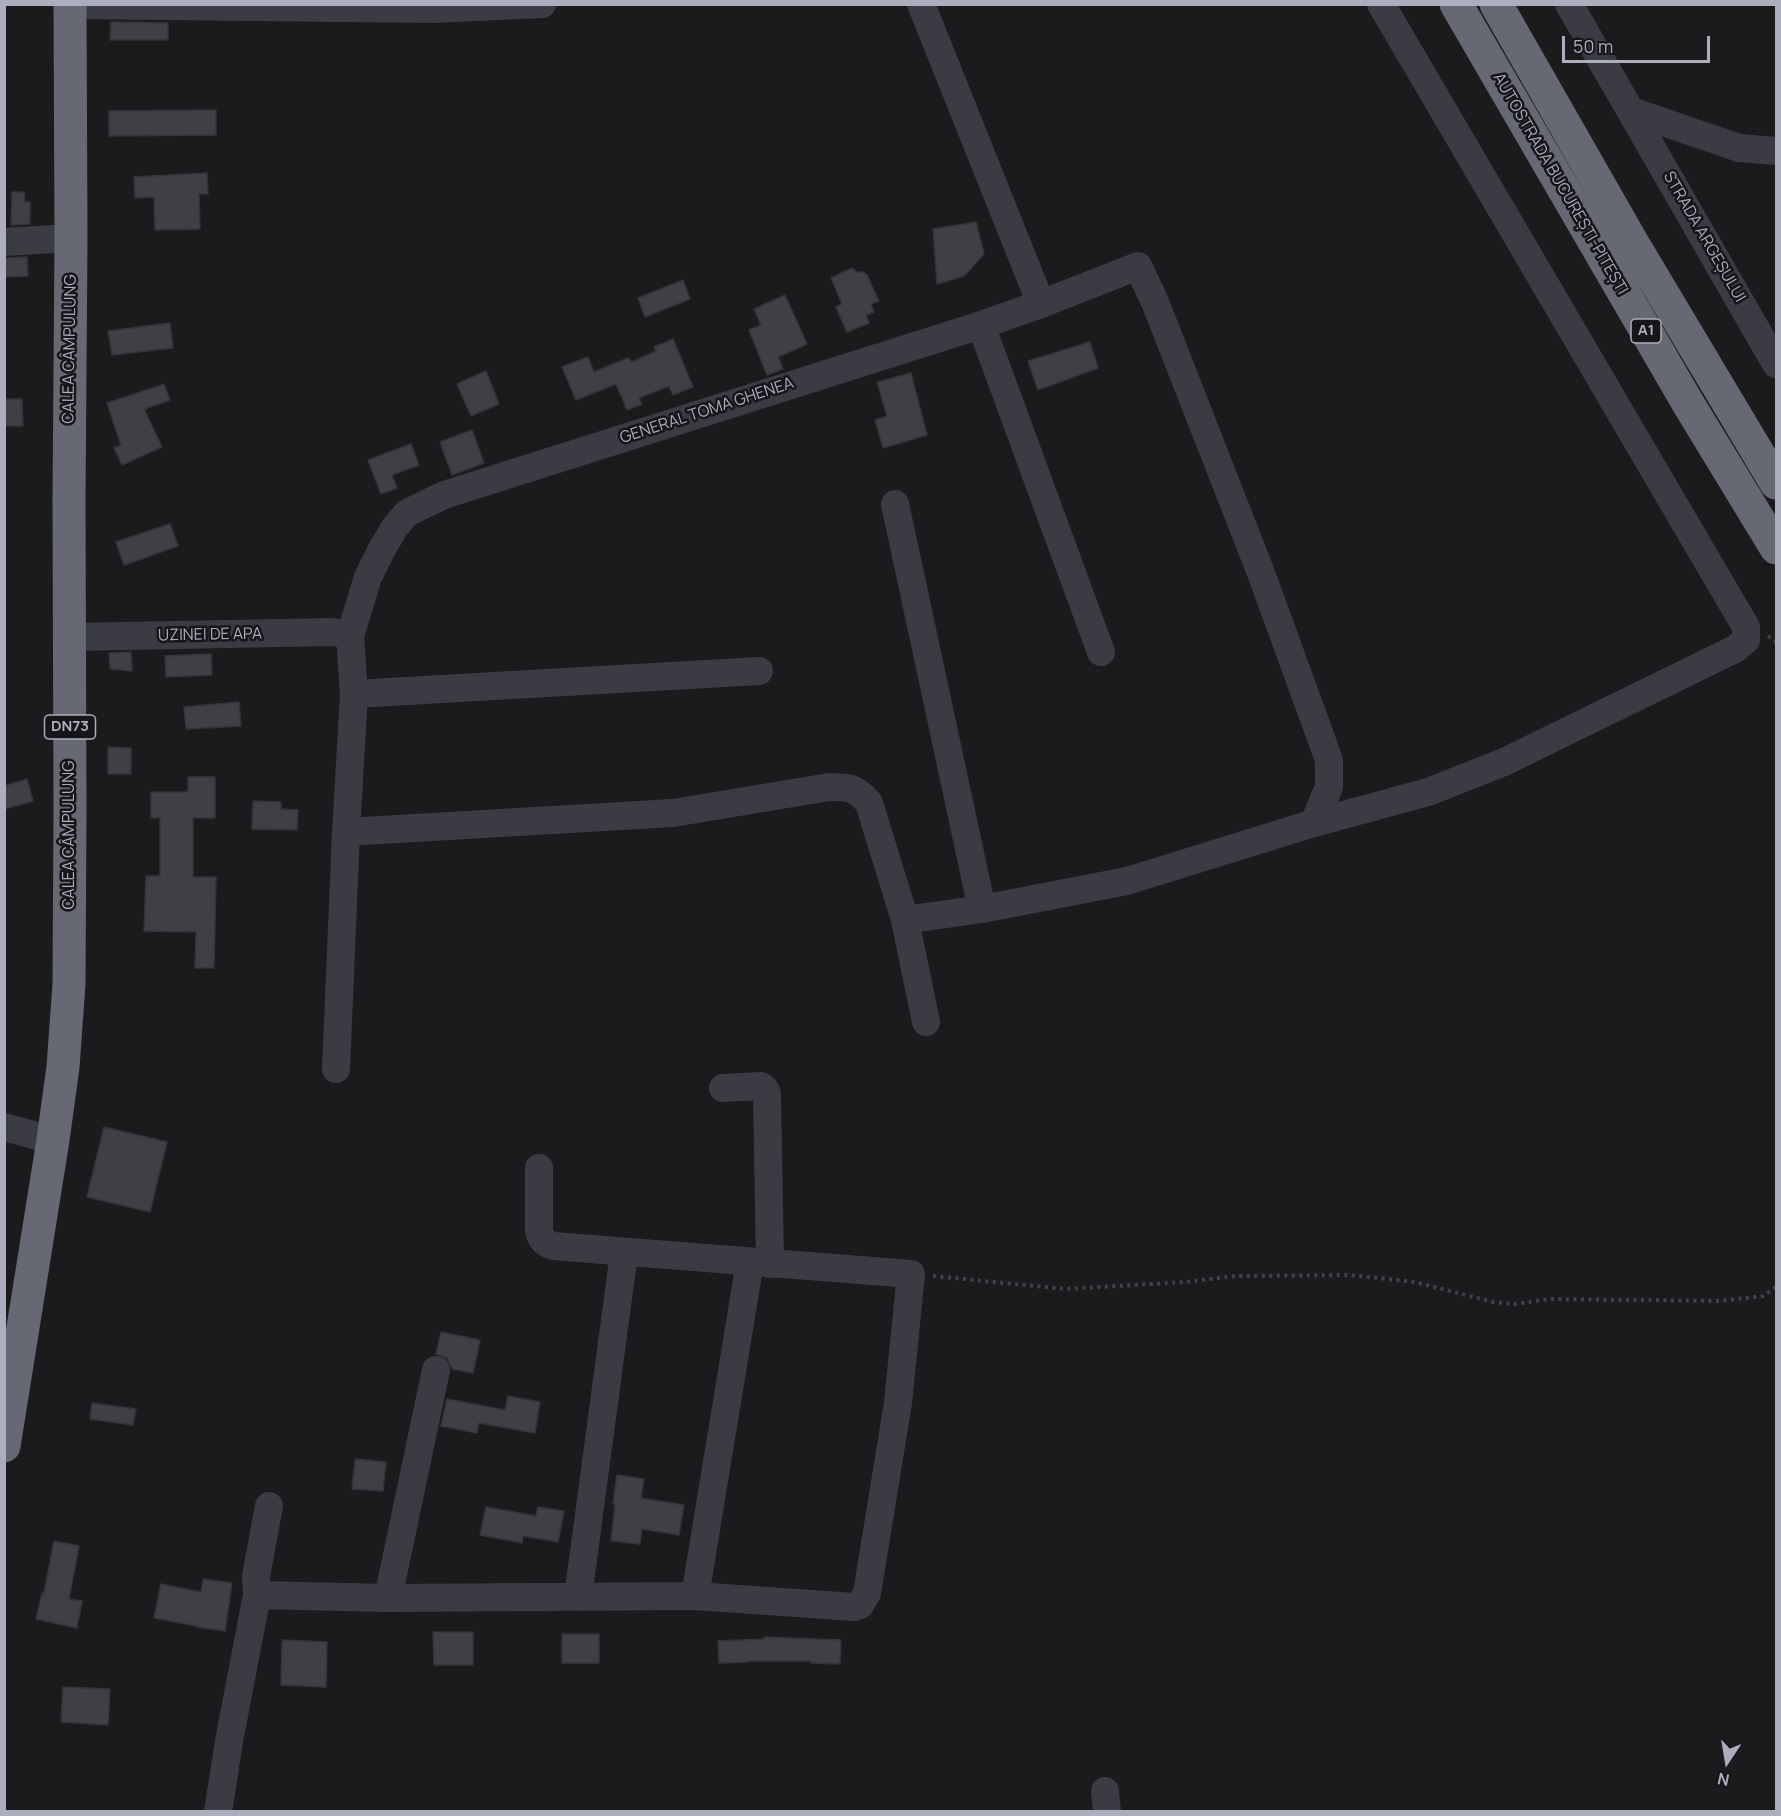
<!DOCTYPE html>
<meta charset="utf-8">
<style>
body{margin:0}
#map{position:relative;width:1781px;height:1816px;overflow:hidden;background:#1b1a1d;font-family:Manrope,sans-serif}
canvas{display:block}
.frame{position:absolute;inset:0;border:6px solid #acaebe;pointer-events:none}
.north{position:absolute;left:1697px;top:1732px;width:60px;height:60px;-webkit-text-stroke:4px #161518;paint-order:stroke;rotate:192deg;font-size:16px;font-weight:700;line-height:24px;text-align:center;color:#acaebe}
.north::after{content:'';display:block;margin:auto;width:21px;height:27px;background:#acaebe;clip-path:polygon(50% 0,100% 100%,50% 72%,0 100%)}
.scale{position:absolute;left:1562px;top:36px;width:148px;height:27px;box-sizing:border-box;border:3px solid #acaebe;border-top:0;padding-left:8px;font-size:18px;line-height:21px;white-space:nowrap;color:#acaebe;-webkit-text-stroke:4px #161518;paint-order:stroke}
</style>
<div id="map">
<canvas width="1781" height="1816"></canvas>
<div class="frame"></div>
<div class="north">N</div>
<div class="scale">50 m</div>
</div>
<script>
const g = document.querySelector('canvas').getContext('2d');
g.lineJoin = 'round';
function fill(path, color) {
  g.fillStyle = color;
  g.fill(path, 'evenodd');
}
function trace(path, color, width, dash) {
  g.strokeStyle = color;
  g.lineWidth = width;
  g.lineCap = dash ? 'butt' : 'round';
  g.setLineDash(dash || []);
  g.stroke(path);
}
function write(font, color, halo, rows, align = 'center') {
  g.font = font + ' Manrope,sans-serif';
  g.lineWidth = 5;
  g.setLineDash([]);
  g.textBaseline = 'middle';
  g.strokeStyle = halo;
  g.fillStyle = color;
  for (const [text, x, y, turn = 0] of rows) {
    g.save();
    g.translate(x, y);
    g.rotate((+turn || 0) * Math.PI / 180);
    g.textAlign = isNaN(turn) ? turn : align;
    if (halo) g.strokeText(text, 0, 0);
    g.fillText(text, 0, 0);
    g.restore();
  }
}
const building = new Path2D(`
 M111,22L168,23V40H110Z
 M216,110V135L109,136V111Z
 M207,173L208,194H199L200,229L155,230L154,197L135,198L134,177Z
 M12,192H24L25,202H30V224L11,225Z
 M976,222L984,254L964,276L937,284L933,229Z
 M27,257L28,276L4,277V258Z
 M852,268L857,272H863L867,275L879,301L871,304L874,312L866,315L869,323L847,332L836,307L842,304L831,278Z
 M683,280L690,299L645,317L638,298Z
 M785,295L807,344L778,357L783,369L767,375L749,330L761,325L754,309Z
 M170,323L173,348L112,355L108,331Z
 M673,339L693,387L673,395L669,386L639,398L642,404L627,410L616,384L576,400L562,367L588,357L594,372L628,358L632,362L656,351L654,347Z
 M1090,342L1098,368L1038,390L1028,361Z
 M486,371L499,404L471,416L457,384Z
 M911,373L927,435L883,448L875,420L887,416L877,382Z
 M164,384L170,400L144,409L162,447L122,465L114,448L121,445L107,403Z
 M4,399H22L23,426H4Z
 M472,430L484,463L452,475L440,442Z
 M411,444L419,465L392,475L397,488L381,494L368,460Z
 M170,524L178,546L124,565L116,542Z
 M131,652L132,671L110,669L109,653Z
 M211,654L212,675L166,677L165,656Z
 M239,702L241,726L186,729L184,707Z
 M108,747L131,748V774H108Z
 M188,777H215V818H193V877H216L214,968H195L196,932L144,931L146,876H160V818H151V792H188Z
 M27,779L33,801L4,809V786Z
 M253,801L281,802V809L298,810L297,830L252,829Z
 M104,1127L167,1142L150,1212L87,1197Z
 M441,1332L480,1340L473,1373L452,1369L447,1358L436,1354Z
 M508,1396L540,1402L535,1433L479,1423L477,1433L441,1426L447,1399L505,1410Z
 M92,1403L136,1409L133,1425L90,1419Z
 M355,1459L386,1462L383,1491L352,1489Z
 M617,1475L644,1479L641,1498L684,1505L679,1535L642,1529L640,1544L611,1541L615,1504H613Z
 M486,1507L536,1516L538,1507L564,1511L558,1542L523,1536L522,1543L480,1535Z
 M54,1541L79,1546L69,1599L82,1601L77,1628L36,1619L42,1593H44Z
 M203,1579L232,1583L225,1631L196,1627L197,1626L154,1618L161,1584L201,1592Z
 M433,1632H473V1665H434Z
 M562,1634H599V1663H562Z
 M764,1637L841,1640L840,1664L811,1663V1661H747V1662L719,1663L718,1641L764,1639Z
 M282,1640L327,1642L326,1687L281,1685Z
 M63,1687L110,1689L108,1725L61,1722Z`);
const path = new Path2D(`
 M1768,636L1776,642
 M933,1276L1065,1289L1186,1282L1235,1276L1350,1275L1415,1282L1493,1302L1515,1304L1550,1299L1720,1301L1763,1296L1776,1287`);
const minor = new Path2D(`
 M921,4L1041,304
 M1569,4L1776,364
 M70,5L433,9L542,4
 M1631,111L1739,148L1776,151
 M4,242L71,238
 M981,325L1101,652
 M895,504L982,909
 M70,637L334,632L350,636
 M354,694L759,671
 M346,832L673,813L829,787C849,787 855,787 869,803L905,920L982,909L1127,881L1314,823L1428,792L1504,762L1735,649L1746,640V627L1381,4
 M905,920L926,1022
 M336,1069L346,832L354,694L350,636L368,577L382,549L395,527L407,513L444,495L981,325L1041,304L1138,266L1155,302L1261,573L1329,760V787L1314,823
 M723,1088L761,1086L765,1089L767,1094L770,1264
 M4,1127L53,1140
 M257,1595L256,1576L269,1506
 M695,1596L750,1262
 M578,1597L624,1253
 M388,1598L436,1370
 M1105,1791L1107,1812
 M218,1812L229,1741L257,1595L388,1598L695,1596L854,1607L860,1605L867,1593L898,1403L911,1274L553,1246C545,1243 541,1240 539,1231V1168`);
const highway = new Path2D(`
 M1456,4L1689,405L1776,548
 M1496,4L1632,242L1776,483
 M4,1446L53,1140L63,1067L69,984L70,810L69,500L71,238L70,4`);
const shields = [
 [1646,331,30],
 [70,727,51]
];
const shieldNames = [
 ["A1",1646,331],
 ["DN73",70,727]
];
const streetNames = [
 ["AUTOSTRADA BUCUREȘTI-PITEȘTI",1560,184,60],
 ["STRADA ARGEȘULUI",1704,237,60],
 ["CALEA CÂMPULUNG",70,349,-89],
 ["GENERAL TOMA GHENEA",707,411,-18],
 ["UZINEI DE APA",210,635,-1],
 ["CALEA CÂMPULUNG",70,835,-90]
];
fill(building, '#403f45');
trace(building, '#353439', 1.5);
trace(path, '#41424a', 4, [3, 4.5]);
trace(minor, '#3b3b43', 28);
trace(highway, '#666874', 33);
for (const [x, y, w] of shields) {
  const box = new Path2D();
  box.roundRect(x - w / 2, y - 12, w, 24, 4.5);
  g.fillStyle = '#161518';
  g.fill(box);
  trace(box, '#acaebe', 1.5);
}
write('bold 15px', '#acaebe', null, shieldNames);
write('16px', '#acaebe', '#161518', streetNames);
</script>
